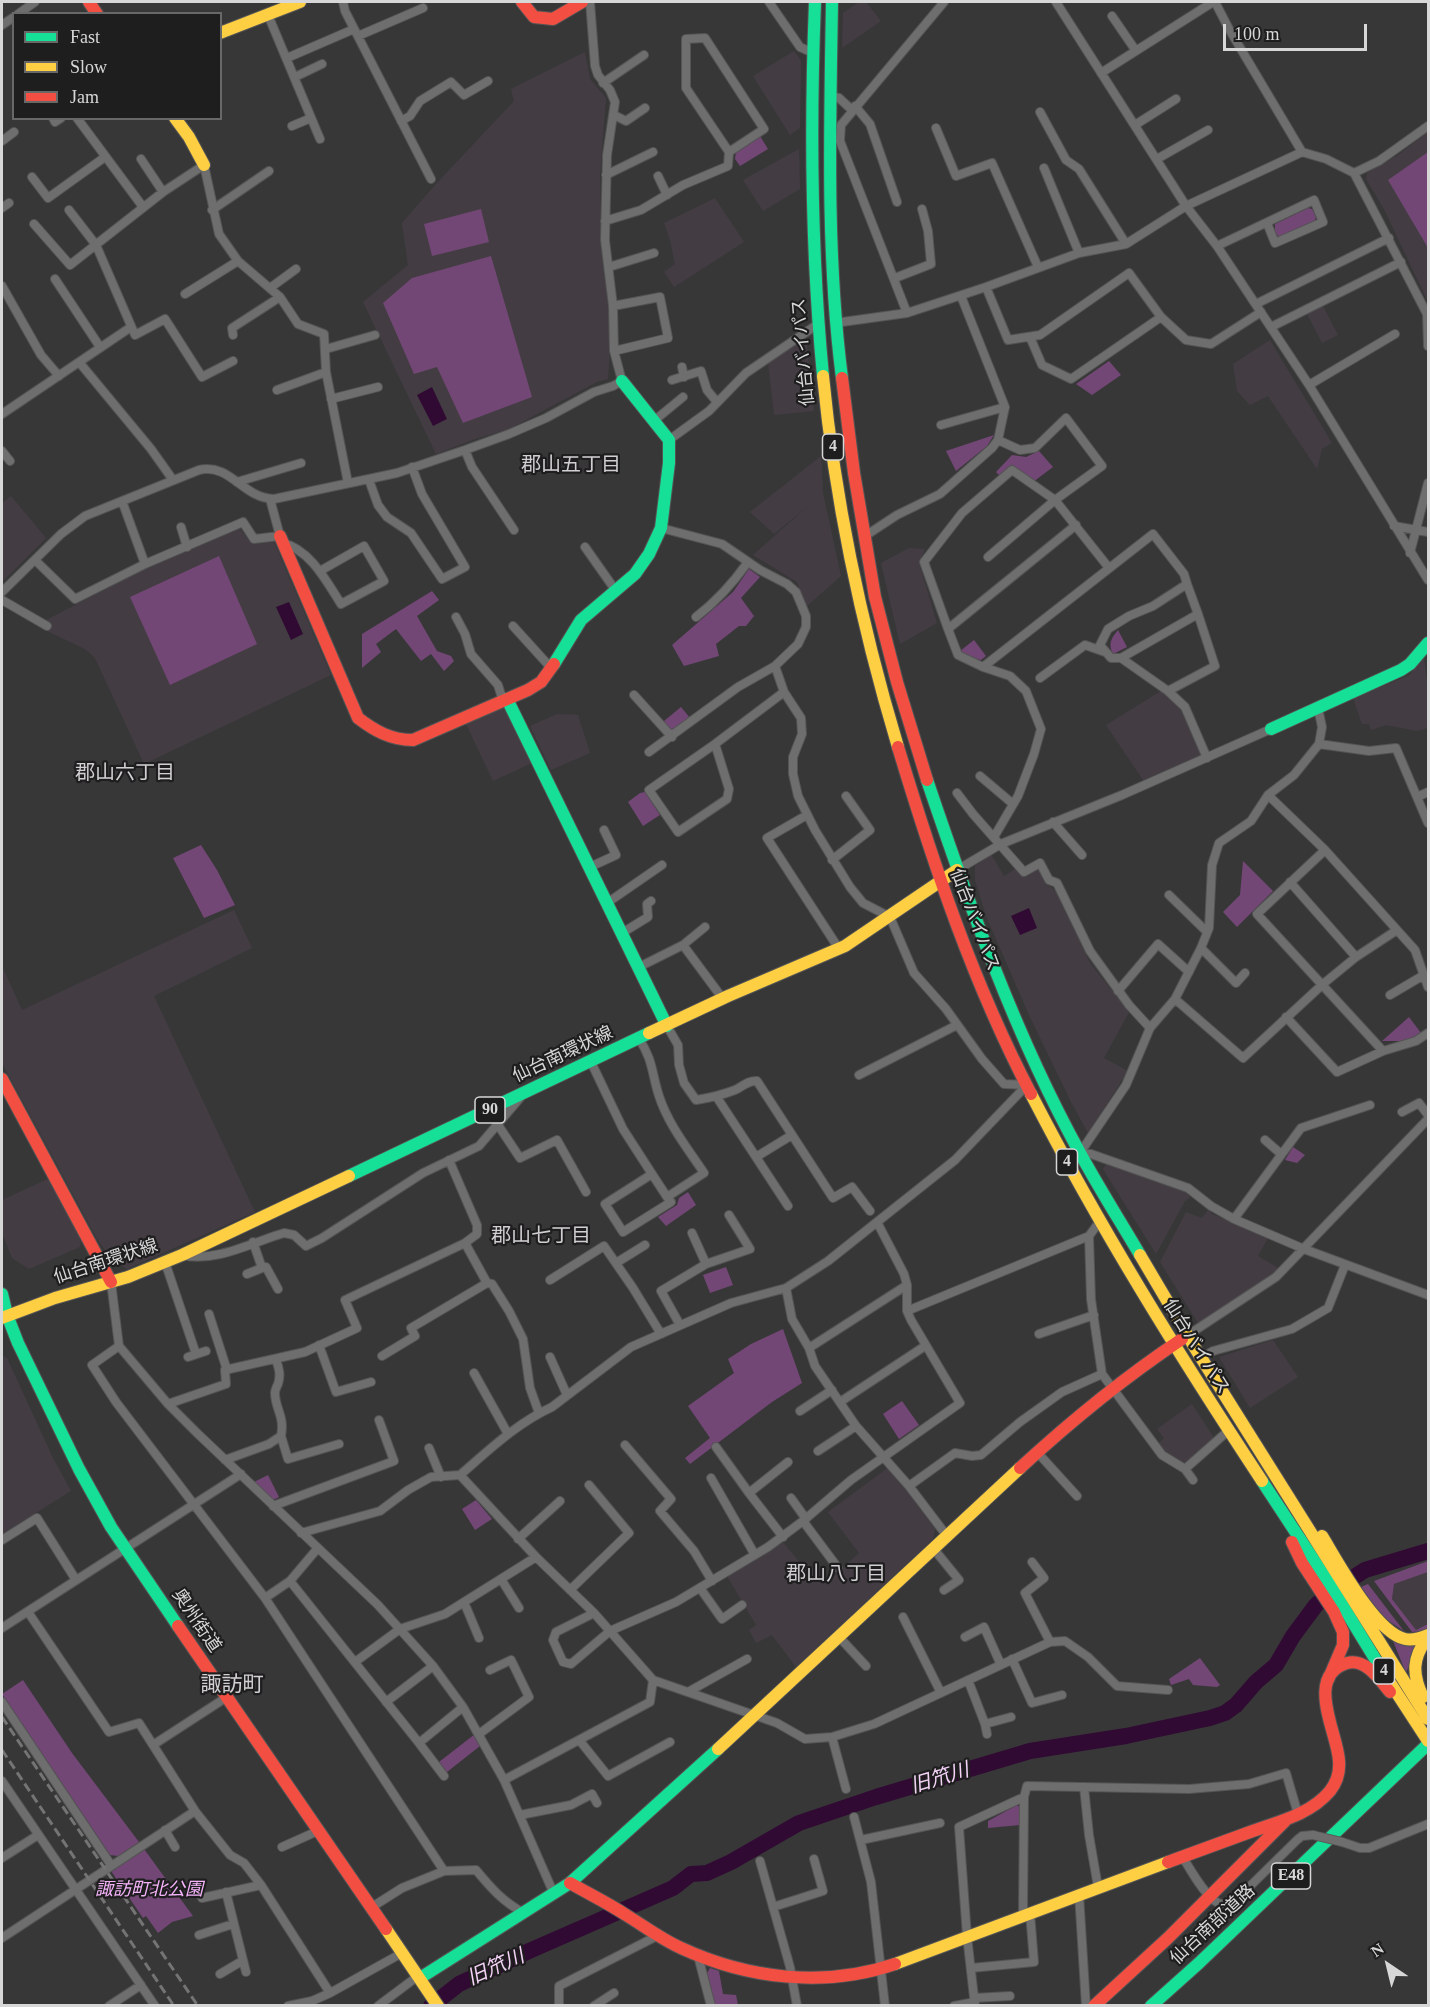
<!DOCTYPE html>
<meta charset="utf-8">
<style>
body{margin:0}
#map{position:relative;width:1430px;height:2007px;overflow:hidden;background:#383738;font-family:"Times New Roman",serif}
canvas{display:block}
.frame{position:absolute;inset:0;border:3px solid #d8d7d8;pointer-events:none}
.legend{position:absolute;left:12px;top:12px;width:210px;height:108px;box-sizing:border-box;background:#1f1e1f;border:2px solid #696869;margin:0;padding:8px 10px;list-style:none;font-size:18px;color:#d8d7d8}
.legend li{display:flex;align-items:center;gap:12px;height:30px}
.legend b{width:30px;border:2px solid #696869}
.north{position:absolute;left:1358px;top:1935px;width:60px;height:60px;-webkit-text-stroke:4px #1f1e1f;paint-order:stroke;rotate:325deg;font-size:16px;font-weight:700;line-height:24px;text-align:center;color:#d8d7d8}
.north::after{content:'';display:block;margin:auto;width:21px;height:27px;background:#d8d7d8;clip-path:polygon(50% 0,100% 100%,50% 72%,0 100%)}
.scale{position:absolute;left:1223px;top:24px;width:144px;height:27px;box-sizing:border-box;border:3px solid #d8d7d8;border-top:0;padding-left:8px;font-size:18px;line-height:21px;white-space:nowrap;color:#d8d7d8;-webkit-text-stroke:4px #1f1e1f;paint-order:stroke}
</style>
<div id="map">
<canvas width="1430" height="2007"></canvas>
<div class="frame"></div>
<ul class="legend">
<li><b style="height:8px;background:#16e098"></b>Fast</li>
<li><b style="height:8px;background:#ffcf43"></b>Slow</li>
<li><b style="height:8px;background:#f24e42"></b>Jam</li>
</ul>
<div class="north">N</div>
<div class="scale">100 m</div>
</div>
<script>
const g = document.querySelector('canvas').getContext('2d');
g.lineJoin = 'round';
function fill(path, color) {
  g.fillStyle = color;
  g.fill(path, 'evenodd');
}
function trace(path, color, width, dash) {
  g.strokeStyle = color;
  g.lineWidth = width;
  g.lineCap = dash ? 'butt' : 'round';
  g.setLineDash(dash || []);
  g.stroke(path);
}
function write(font, color, halo, rows, align = 'center') {
  g.font = font + ' "Times New Roman","Noto Sans JP",serif';
  g.lineWidth = 4.5;
  g.setLineDash([]);
  g.textBaseline = 'middle';
  g.strokeStyle = halo;
  g.fillStyle = color;
  for (const [text, x, y, turn = 0] of rows) {
    g.save();
    g.translate(x, y);
    g.rotate((+turn || 0) * Math.PI / 180);
    g.textAlign = isNaN(turn) ? turn : align;
    if (halo) g.strokeText(text, 0, 0);
    g.fillText(text, 0, 0);
    g.restore();
  }
}
const built = new Path2D(`
 M859,2H866L881,21L842,48L843,13Z
 M794,51L801,61L800,128L790,135L753,76Z
 M585,52L590,79L606,98L600,175L602,251L611,331L608,379L597,382L509,429L475,439L436,454L363,302L408,265L402,223L436,184L514,101L511,89Z
 M1428,132V302L1384,209L1366,179L1367,173L1398,155Z
 M799,149L800,189L763,211L743,180Z
 M715,198L744,242L674,287L664,272L675,264L670,240L664,223Z
 M1323,306L1338,335L1322,343L1307,314Z
 M806,336L814,411L774,415L768,362Z
 M1270,340L1332,443L1322,449L1317,469L1268,396L1250,405L1237,391L1233,364Z
 M821,456L823,493L841,576L807,606L797,582L753,555L808,506L774,534L750,512Z
 M11,496L46,538L2,582V503Z
 M237,528L241,530L252,544L274,542L331,675L144,764L95,658L85,649L47,631L51,623L46,620L157,563Z
 M909,548L925,549L919,563L937,623L900,644L881,563Z
 M1424,658L1428,689V728L1417,731L1386,725L1371,730L1369,724H1362L1353,698L1408,676Z
 M1161,691L1181,710L1201,756L1143,780L1106,725Z
 M505,706L532,763L493,781L466,724Z
 M557,714L578,715L590,753L551,770L530,726Z
 M991,854L1004,876L1015,869L1020,874L1026,876L1035,870H1040L1046,884L1056,891L1090,963L1129,1012L1104,1058L1128,1071L1088,1133L1071,1102L1029,1015L986,916L975,880V866Z
 M234,910L252,948L154,996L255,1212L127,1269L109,1256L97,1239L2,1063V966L22,1010Z
 M1108,1162L1188,1192L1190,1198L1185,1201L1156,1254L1103,1169Z
 M50,1178L81,1241L80,1247L29,1269L12,1258L2,1233V1200Z
 M1209,1209L1212,1214L1269,1236L1258,1256L1280,1269L1267,1281L1198,1323L1160,1262L1186,1212L1202,1218Z
 M1273,1340L1298,1377L1250,1408L1219,1357Z
 M2,1356L7,1358L53,1458L71,1491L2,1534Z
 M1192,1404L1214,1438L1184,1464L1168,1455L1159,1443L1164,1438L1157,1429Z
 M889,1467L935,1529L933,1539L796,1667L772,1635L756,1643L749,1630L756,1625L727,1576L782,1541L801,1564L806,1561L827,1583L859,1553L828,1512Z
 M1428,1572V1624L1416,1630L1392,1599L1394,1584Z`);
const green = new Path2D(`
 M760,136L768,149L740,166L735,159L736,151Z
 M1428,152V248L1388,180Z
 M1308,208L1312,209L1316,216L1315,222L1282,237L1278,236L1275,232V224Z
 M481,209L489,242L432,256L424,224Z
 M491,256L532,397L463,423L437,367L414,374L383,303L412,278Z
 M1109,361L1121,375L1092,395L1076,384Z
 M994,435L987,446L956,471L946,451Z
 M1039,451L1053,467L1033,482L1012,467L999,475L996,472L1012,455L1026,457Z
 M219,556L257,644L170,685L130,597Z
 M749,569L760,577L741,598L754,616L746,626H739L716,644L719,656L684,666L672,645L733,592Z
 M432,591L439,600L417,616L437,651L451,656L454,661L444,671L431,654L421,661L396,629L376,644L381,652L362,668V634Z
 M1118,630L1127,647L1113,654C1108,644 1111,638 1118,630Z
 M974,640L986,656L981,660L963,655L960,651Z
 M681,707L690,718L678,729H669L664,721Z
 M645,792L660,815L643,826L628,802L640,793Z
 M201,845L217,870L235,905L204,918L173,858Z
 M1243,861L1273,891L1237,927L1223,912L1240,895Z
 M1409,1017L1421,1033L1409,1041H1382Z
 M1293,1147L1305,1155L1297,1163L1285,1160Z
 M688,1192L696,1205L666,1226L658,1217L677,1205L679,1198Z
 M726,1267L733,1285L710,1293L703,1275Z
 M783,1329L802,1383L772,1402L690,1464L685,1458L710,1438L688,1406L734,1373L728,1359L751,1344Z
 M902,1401L919,1425L899,1439L883,1414Z
 M268,1475L279,1497L273,1500L254,1482Z
 M476,1500L492,1519L475,1530L462,1509Z
 M1428,1561V1572L1394,1584L1392,1599L1416,1630L1428,1624V1629L1424,1631L1412,1632L1374,1581Z
 M1368,1584L1404,1631L1381,1616L1361,1587Z
 M1393,1641L1418,1644L1406,1673Z
 M1200,1658L1220,1685L1217,1687L1193,1685L1189,1679L1171,1685L1169,1679Z
 M23,1680L72,1753L139,1842L118,1856L110,1855L2,1694Z
 M475,1734L480,1746L447,1772L439,1762Z
 M1017,1805L1020,1807V1825L988,1828V1821Z
 M144,1849L193,1916L172,1922L158,1933L146,1916L143,1918L111,1871Z
 M710,1968L719,1971L723,1994L736,1995L738,2005H715L707,1973Z`);
const water = new Path2D(`
 M432,387L447,419L433,426L417,395Z
 M289,602L303,634L291,640L276,607Z
 M1029,908L1037,928L1020,935L1011,916Z`);
const river = new Path2D(`
 M431,2006L459,1984L529,1951L673,1888L691,1874L707,1873L731,1862L799,1823L876,1797L1030,1751L1126,1736L1210,1718L1225,1713L1236,1705L1256,1682L1276,1665L1293,1636L1316,1605L1337,1588L1365,1570L1428,1551`);
const street = new Path2D(`
 M343,2L345,11L431,179
 M769,2L800,47L813,53
 M1056,2L1186,206L1217,246L1309,385L1428,580
 M1215,2L1229,29L1302,152
 M18,14L35,2
 M268,15L320,139
 M1112,16L1136,51
 M2,25L14,17
 M358,36L423,8
 M287,58L354,29
 M1101,73L1213,2
 M295,77L322,64
 M603,83L644,55
 M830,96L839,98L852,110
 M855,106L870,124L897,202
 M1040,112L1066,160L1079,169L1126,244
 M614,115L626,121L645,108
 M53,118L55,122L61,118
 M77,118L143,207
 M401,121L410,116L420,101L451,82L464,95L488,81
 M1135,125L1176,99
 M292,126L311,118
 M936,128L956,176L992,163L1038,267
 M2,141L14,132
 M141,159L163,192
 M1157,159L1208,130
 M1044,168L1079,253
 M1354,173L1379,161L1428,126
 M606,175L653,152
 M658,176L667,195
 M32,177L48,198L105,157
 M2,208L9,203
 M69,210L96,245L135,335L165,319L202,377L233,361
 M212,210L269,171
 M605,221L641,210L683,185L728,166L729,152L686,88V39L705,38L764,129L729,152
 M34,224L70,265L163,192L204,165L219,234L238,261L280,297L298,324L324,334L326,372L348,483
 M1217,246L1314,200L1323,222L1275,243L1267,223
 M609,267L654,253
 M895,278L931,264L928,231L922,209
 M55,279L100,347
 M2,286L41,355L59,376
 M986,287L1008,340L1040,335L1129,273L1161,317L1186,340L1211,344L1261,312
 M270,288L296,269
 M185,294L238,261
 M1256,304L1389,238
 M613,306L660,297L668,338L614,351
 M907,313L840,141L841,125L944,2
 M1427,314L1428,346
 M835,323L907,313L986,287L1079,253L1126,244L1186,206L1302,152L1326,159L1354,173L1428,316
 M1271,327L1401,262
 M233,335L232,328L280,297
 M1030,337L1042,365L1071,379L1161,317
 M326,349L375,335
 M79,362L151,449L173,480
 M682,367L684,377
 M672,380L701,371L707,390L717,402
 M1309,385L1395,334
 M277,390L326,372
 M331,399L378,387
 M2,414L131,327
 M655,420L683,397
 M941,425L1005,407
 M669,440L709,411L746,373L818,324
 M465,450L472,467L514,530
 M2,451L10,461
 M369,480L378,505L387,517L411,533L442,579L465,567L422,494L412,467
 M237,482L301,463
 M122,501L145,564
 M1076,525L948,629L958,655L983,667L1153,534L1184,574L1187,584L1153,606L1129,616L1108,629L1100,645L1111,658H1121L1168,691L1185,707L1207,758
 M1394,526L1428,532
 M181,527L187,547
 M661,528L722,544L760,570L787,584L796,592L806,616V627L798,644L775,666L784,692L801,718L802,734L793,757V774L798,796L815,830L850,887L863,903L890,917L914,973L946,1009L982,1059L1004,1084L1027,1085
 M865,536L897,515L940,494L992,448L998,440L1005,407L961,296
 M282,543C310,549 327,582 341,604L384,581L364,546L320,571
 M585,547L616,591
 M1410,553L1428,483
 M988,557L1055,500L1102,466L1066,418L1035,448L1020,450L998,440
 M35,560L75,599L145,564L243,522L254,539L280,536L270,499
 M1187,584L1198,614
 M2,592L61,534L85,516L199,470C231,463 242,498 274,499L397,473L465,450L509,434L546,418L594,392L613,386L622,381L614,351L613,306L605,240L607,155L615,102L610,90L598,75L595,66L590,2
 M2,600L47,626
 M456,617L465,634L471,654L498,685L503,701
 M696,617C717,601 733,583 748,562
 M513,626L552,669
 M948,629L924,562L962,513L1012,470L1055,500L1109,568
 M1121,658L1198,614L1215,666L1168,691
 M983,667L1010,676L1026,691L1041,729L1034,754L1018,796L994,837
 M1040,678L1085,645L1105,652
 M634,695L672,737
 M715,744L729,789L727,799L678,832L649,790L715,744L784,692
 M1319,744L1369,751L1396,748L1428,823
 M649,752L738,687L775,666
 M980,776L1013,804
 M957,793L973,814L1024,872L1040,863L1049,880L1057,883L1090,951L1129,1005L1150,1028
 M1268,795L1325,850L1415,950L1428,987
 M1417,797L1428,792
 M807,815L767,838L839,949
 M1053,822L1082,855
 M1325,850L1257,914L1383,1051L1416,1041L1428,1033
 M832,860L870,830L846,796
 M590,867L616,855L604,830
 M957,870L1001,844L1122,795L1271,729
 M1290,882L1356,957
 M1169,895L1207,932
 M607,903L662,865
 M622,933L648,917L647,904L651,901
 M683,945L723,999
 M1201,948L1236,983L1245,973
 M639,967L683,945L705,927
 M1118,991L1158,944L1189,972
 M1390,995L1424,975
 M1175,999L1243,1058L1323,984L1356,957L1397,930
 M1286,1017L1337,1072L1383,1051
 M667,1026L678,1045L679,1065L684,1083L696,1100C709,1098 722,1095 735,1090C742,1087 748,1080 757,1081L833,1198L852,1187L870,1211
 M591,1062L623,1129L652,1174L605,1204L623,1232L671,1202L667,1197L704,1173C688,1149 668,1124 659,1096C652,1075 653,1059 639,1039
 M859,1075L957,1025
 M716,1096L788,1206
 M1402,1112L1419,1103L1428,1115
 M498,1125L520,1158L557,1140L586,1192
 M1265,1140L1281,1154
 M1080,1153L1126,1085L1150,1028L1175,999L1201,948L1209,928L1212,865L1219,843L1251,821L1268,795L1294,775L1319,744L1322,727L1318,708
 M1080,1153L1091,1154L1188,1188L1211,1206L1234,1219L1304,1249L1428,1295
 M756,1157L792,1135
 M449,1160L477,1225V1234L465,1243L487,1283L492,1284L509,1311L523,1339L530,1388L539,1413
 M652,1174L667,1197
 M1234,1219L1301,1128L1370,1105
 M692,1233L706,1264
 M1089,1236L1091,1299L1102,1374L1162,1455L1185,1469
 M253,1242L262,1268L266,1267L278,1289
 M182,1255C215,1263 253,1242 284,1233L294,1235L306,1246L322,1238L423,1173L479,1146L520,1098
 M165,1262L196,1354
 M616,1263L645,1245
 M247,1274L262,1268
 M550,1280L604,1246L633,1288L661,1334
 M111,1282L119,1346L168,1404L197,1433L378,1605L433,1666L463,1707L504,1780L554,1894
 M786,1288L792,1319L809,1348L815,1366L856,1426L909,1486L947,1536
 M907,1311L1089,1236L1100,1221
 M209,1314L227,1370
 M680,1325L661,1291L706,1264L750,1249L729,1215
 M1039,1334L1094,1315
 M1188,1335L1276,1277L1428,1119
 M319,1345L336,1392L371,1382
 M119,1346L92,1365L116,1402L265,1598L290,1581L317,1549
 M809,1348L907,1285L904,1274L877,1222
 M382,1356L415,1336L411,1328L487,1283
 M188,1357L206,1351
 M550,1357L567,1395
 M1201,1358L1213,1351L1292,1329L1328,1308L1345,1265
 M474,1373L508,1434
 M840,1402L925,1346
 M168,1404L226,1384L225,1370L305,1352L357,1328L345,1300L465,1243
 M800,1411L832,1390
 M281,1436L288,1459L339,1444
 M625,1445L671,1499L660,1511L694,1551L712,1581
 M716,1447L749,1493L783,1537
 M429,1448L441,1477
 M818,1451L856,1426
 M1037,1452L1077,1496
 M225,1460L269,1444L281,1436C285,1416 275,1409 275,1393C275,1390 277,1386 278,1384C281,1375 279,1368 276,1360
 M460,1475C489,1450 517,1423 552,1407L631,1347L731,1303L786,1288L828,1261L955,1160L1027,1085
 M711,1478L755,1555
 M1193,1480L1185,1469L1228,1431
 M909,1486L955,1453L972,1456L981,1455L1020,1422L1062,1392L1102,1374
 M749,1493L788,1462
 M791,1498L806,1519
 M273,1506L394,1461L379,1420
 M803,1521L838,1568
 M301,1533L380,1511L408,1490L431,1477L460,1475L536,1557
 M518,1539L560,1501
 M2,1540L37,1518L76,1580
 M933,1548L959,1580L944,1590
 M1032,1562L1044,1578L1025,1593L1050,1642
 M501,1579L519,1608
 M290,1581L419,1743L463,1707
 M700,1588L722,1619L742,1605
 M570,1590L629,1533L589,1485
 M265,1598L444,1871
 M464,1602L479,1638
 M28,1612L109,1732L139,1723L195,1811L230,1855L244,1863L261,1885L330,1993L402,1953
 M594,1613L556,1632L553,1640L563,1662L571,1664L610,1631L676,1602L768,1547L803,1521L851,1480L960,1403L911,1320L907,1311V1285
 M903,1617L941,1693
 M2,1628L241,1474
 M839,1637L866,1666
 M965,1637L984,1627L1001,1665
 M1012,1659L1032,1703L1062,1695
 M355,1662L400,1629L445,1614L536,1557L594,1613L653,1680L777,1723L805,1739L832,1737L874,1724L1050,1642L1065,1641L1088,1657L1117,1686L1168,1690
 M968,1680L985,1724L1011,1717
 M688,1692L747,1659
 M2,1702L111,1865
 M386,1702L433,1666
 M985,1724L987,1734
 M479,1734L529,1697L511,1660L490,1670
 M832,1737L846,1789
 M580,1741L608,1776L670,1742
 M419,1743L444,1776
 M153,1745L227,1697
 M504,1780L650,1702L653,1680
 M2,1781L155,2006
 M1084,1787L1089,1835L1098,1887
 M1024,1797L1027,1786L1189,1789L1249,1784L1286,1773L1298,1814
 M520,1815L571,1805L592,1794L597,1803
 M854,1817L871,1882L885,2006
 M165,1830L175,1847
 M861,1840L940,1823
 M1342,1842L1360,1848H1369L1428,1824
 M282,1847L320,1830
 M1182,1856C1189,1867 1208,1903 1222,1904C1229,1905 1234,1900 1239,1897L1297,1840L1302,1836L1313,1835
 M2,1858L38,1835
 M760,1861L790,1967L797,2006
 M226,1892L246,1972
 M1079,1894L1086,2006
 M202,1898L261,1885
 M372,1907L402,1888L444,1871L476,1870C491,1888 503,1902 524,1913
 M773,1907L823,1891L814,1859
 M199,1935L233,1924
 M2,1938L195,1811
 M698,1956L711,2006
 M971,1968L1034,1962L1030,1913
 M220,1974L242,1961
 M974,1998L1010,1996
 M109,2006L141,1985
 M288,2006L312,2001L330,1993
 M378,2006L418,1976
 M559,2006V1986L659,1935
 M594,2006L614,1993
 M954,2006L975,2002
 M975,2006L967,1936L959,1827L1024,1797L1023,1916`);
const fast = new Path2D(`
 M815,2C810,127 811,251 823,376
 M832,2C830,128 826,253 842,378
 M554,664L581,620L635,574L649,554L661,528L669,463V440L622,381
 M507,699L667,1026
 M1271,729L1401,670L1410,664L1428,643
 M927,780C970,907 1015,1035 1080,1153C1099,1188 1120,1221 1140,1255
 M349,1176L649,1033
 M2,1294L7,1315L18,1343L79,1469L111,1527L178,1626
 M1262,1481L1327,1580L1385,1675
 M420,1978L570,1883L718,1749
 M1151,2006L1199,1963L1428,1744`);
const slow = new Path2D(`
 M220,33L300,2
 M175,118L189,137L204,165
 M823,376C835,501 862,627 898,747
 M649,1033L728,996L845,946L957,870
 M1031,1094C1100,1228 1179,1355 1262,1481
 M1140,1255L1195,1348L1428,1719
 M2,1318L55,1298L128,1277L182,1255L349,1176
 M1322,1536C1338,1562 1375,1632 1405,1639C1413,1641 1421,1638 1428,1635
 M1385,1675L1428,1741
 M1423,1697C1412,1674 1412,1658 1428,1637
 M718,1749L1020,1468
 M386,1929L438,2006
 M895,1964L1168,1862`);
const jam = new Path2D(`
 M89,2L97,14
 M522,2L534,17L553,19L582,2
 M842,378L854,473L875,597L897,682L927,780
 M280,536L358,718C375,731 391,740 413,740L528,690L541,682L554,664
 M898,747C934,866 973,983 1031,1094
 M2,1079L111,1282
 M1020,1468C1071,1421 1125,1377 1182,1339
 M1292,1542L1302,1563L1334,1612L1343,1632V1645L1328,1680
 M178,1626L386,1929
 M1168,1862C1195,1852 1223,1842 1250,1832C1277,1822 1310,1815 1330,1791C1337,1782 1340,1773 1339,1761C1338,1734 1304,1676 1347,1663C1366,1658 1380,1680 1390,1692
 M570,1883C589,1894 608,1903 626,1915C644,1926 661,1939 681,1948C748,1979 825,1988 895,1964
 M1094,2006L1168,1938L1285,1821`);
const rail = new Path2D(`
 M2,1717L198,2006
 M2,1750L174,2006`);
const streetBridge = new Path2D(`
 M1313,1835L1342,1842`);
const shields = [
 [833,447,21],
 [490,1110,30],
 [1067,1162,21],
 [1384,1671,21],
 [1291,1876,39]
];
const shieldNames = [
 ["4",833,447],
 ["90",490,1110],
 ["4",1067,1162],
 ["4",1384,1671],
 ["E48",1291,1876]
];
const streetNames = [
 ["仙台バイパス",804,352,-95],
 ["仙台バイパス",974,920,69],
 ["仙台南環状線",563,1055,-25],
 ["仙台南環状線",106,1262,-18],
 ["仙台バイパス",1196,1347,58],
 ["奥州街道",196,1621,56],
 ["仙台南部道路",1213,1925,-43]
];
const parkNames = [
 ["諏訪町北公園",149,1890]
];
const neighbourhoodNames = [
 ["郡山五丁目",571,466],
 ["郡山六丁目",125,774],
 ["郡山七丁目",541,1237],
 ["郡山八丁目",836,1575]
];
const waterNames = [
 ["旧笊川",940,1779,-17],
 ["旧笊川",496,1968,-24]
];
const quarterNames = [
 ["諏訪町",232,1685]
];
fill(built, '#433d43');
fill(green, '#724775');
fill(water, '#300a33');
trace(river, '#300a33', 16);
trace(street, '#545454', 10);
trace(fast, '#545454', 14);
trace(slow, '#545454', 14);
trace(jam, '#545454', 14);
trace(street, '#6f6e6f', 8);
trace(fast, '#16e098', 12);
trace(slow, '#ffcf43', 12);
trace(jam, '#f24e42', 12);
trace(rail, '#747474', 3, [9, 4.5]);
trace(streetBridge, '#545454', 10, []);
trace(streetBridge, '#6f6e6f', 8);
for (const [x, y, w] of shields) {
  const box = new Path2D();
  box.roundRect(x - w / 2, y - 13, w, 26, 4.5);
  g.fillStyle = '#1f1e1f';
  g.fill(box);
  trace(box, '#d8d7d8', 1.5);
}
write('bold 16px', '#d8d7d8', null, shieldNames);
write('18px', '#d8d7d8', '#1f1e1f', streetNames);
write('italic 18px', '#f4b3f9', '#1f1e1f', parkNames);
write('20px', '#d1cfd2', '#1f1e1f', neighbourhoodNames);
write('italic 20px', '#f4d3f7', '#1f1e1f', waterNames);
write('21px', '#d1cfd2', '#1f1e1f', quarterNames);
</script>
